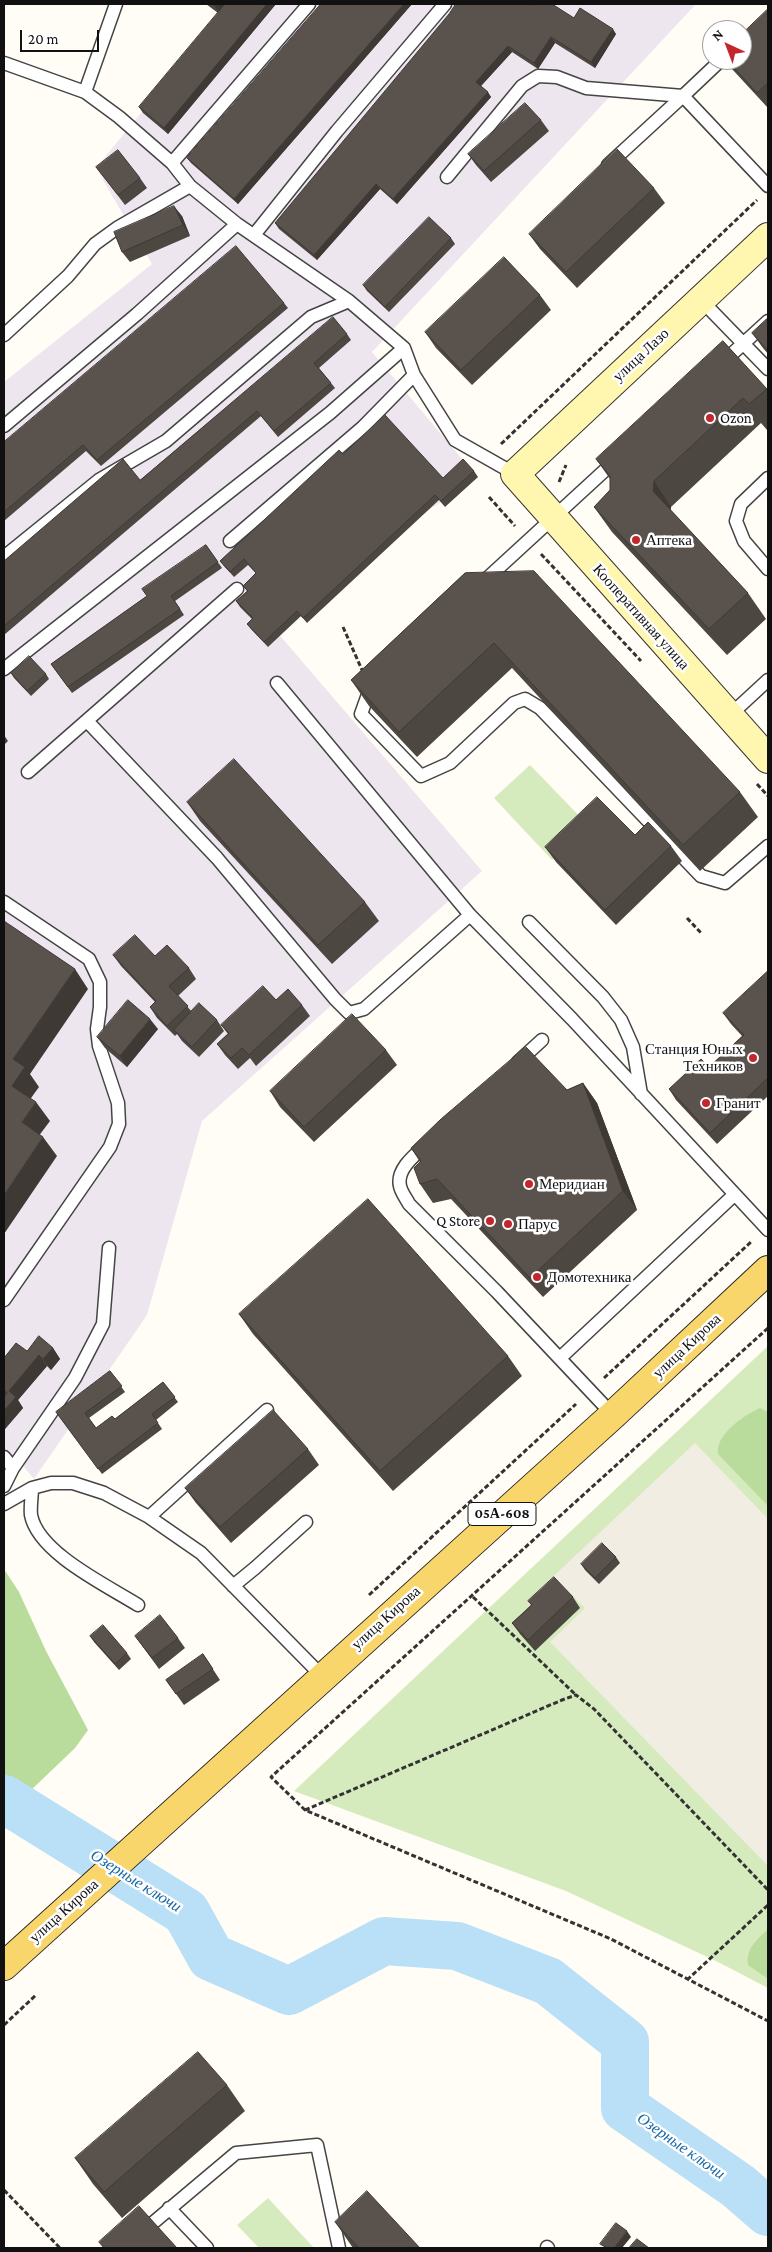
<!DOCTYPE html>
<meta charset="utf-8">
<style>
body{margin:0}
#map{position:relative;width:772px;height:2252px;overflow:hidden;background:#fffdf5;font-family:"Crimson Pro",serif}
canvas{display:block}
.frame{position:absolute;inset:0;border:5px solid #111;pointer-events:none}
.north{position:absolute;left:702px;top:20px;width:50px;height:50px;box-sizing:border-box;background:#fff;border:1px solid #a0a0a0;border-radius:50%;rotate:317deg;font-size:14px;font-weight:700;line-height:20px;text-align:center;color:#111}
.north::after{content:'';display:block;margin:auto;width:18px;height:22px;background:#c4262e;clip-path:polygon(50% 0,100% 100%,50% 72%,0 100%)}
.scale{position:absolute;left:20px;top:30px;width:79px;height:22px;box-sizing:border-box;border:2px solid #111;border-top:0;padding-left:6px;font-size:15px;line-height:18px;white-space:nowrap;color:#111;-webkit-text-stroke:4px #fff;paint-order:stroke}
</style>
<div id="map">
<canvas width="772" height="2252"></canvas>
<div class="frame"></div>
<div class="north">N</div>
<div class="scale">20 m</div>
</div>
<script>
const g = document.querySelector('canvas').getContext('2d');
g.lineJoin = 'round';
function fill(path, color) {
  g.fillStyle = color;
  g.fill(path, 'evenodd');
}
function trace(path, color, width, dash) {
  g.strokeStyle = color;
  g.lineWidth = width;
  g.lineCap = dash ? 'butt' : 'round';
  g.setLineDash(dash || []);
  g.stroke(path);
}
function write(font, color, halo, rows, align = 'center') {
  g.font = font + ' "Crimson Pro",serif';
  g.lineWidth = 5;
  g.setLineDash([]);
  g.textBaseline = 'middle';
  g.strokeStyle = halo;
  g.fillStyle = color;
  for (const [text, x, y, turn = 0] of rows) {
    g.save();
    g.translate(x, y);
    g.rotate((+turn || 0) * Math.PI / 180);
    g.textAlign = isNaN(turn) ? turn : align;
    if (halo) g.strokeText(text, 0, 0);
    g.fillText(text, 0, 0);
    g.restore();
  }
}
const industrial = new Path2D(`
 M230,4H696L372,352L478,478L264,617L482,871L202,1121L147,1315L34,1479L19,1461L4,1482V382L152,264L96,168Z`);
const green = new Path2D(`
 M530,765L589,826L552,860L494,798Z
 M768,1346V1988L716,1961L566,1891L294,1791Z
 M268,2198L314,2248H259L237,2225Z`);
const forest = new Path2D(`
 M760,1408L768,1412V1506L718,1454C715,1435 744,1415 760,1408Z
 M4,1569L19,1592L46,1651L88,1730L75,1748L4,1816Z
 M768,1929V1979L748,1965C746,1948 756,1941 768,1929Z`);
const plaza = new Path2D(`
 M695,1443L768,1519V1866L550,1642L585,1608L561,1584L535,1609L527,1601Z`);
const river = new Path2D(`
 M4,1799L186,1912L211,1957L289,1991L384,1941L457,1946L548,1981L625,2042V2108L738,2186L768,2212`);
const path = new Path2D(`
 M501,444L757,200
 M559,482L566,465
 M489,497L515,526
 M541,554L641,661
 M343,627L362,670
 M757,784L768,796
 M687,918L702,934
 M768,1328L271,1777L305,1810L611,1939L768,2021
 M604,1378L752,1241
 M369,1595L576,1404
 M473,1597L576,1695
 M305,1810L562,1700L576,1695L594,1709L768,1890
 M687,1980L768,1905
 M4,2025L36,1995
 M4,2190L60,2248`);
const lane = new Path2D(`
 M4,63L85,92L119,117L172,163L190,186L237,224L349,301L404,348L414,375L455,440L515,474
 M85,92L116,4
 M172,163L309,4
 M608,165L683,96L768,186
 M447,177L522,86L538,76L557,77L586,88L683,96L721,60
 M254,235L337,131L445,4
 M701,300L768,369
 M4,335L68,276L95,244L117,228L190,186
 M722,363L768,321
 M4,426L137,314L237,224
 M768,478L741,504L736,521L744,541L768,569
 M230,541L363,427L414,375
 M4,557L99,480L166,441L311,317L349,301
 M481,584L615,461
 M4,669L330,413L404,348
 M277,683L470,915L572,1019L768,1230
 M371,686L361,714L421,776L450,763L514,703L525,699L540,708L701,876L725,883L768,846
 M729,716L768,680
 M87,721L217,858L335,999L349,1013L364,1009L470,915
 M28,772L237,589
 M4,902L89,959L100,982V1007L97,1029L99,1046L118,1103L119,1124L110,1147L4,1300
 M529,922L603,997L621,1020L633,1047L641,1094
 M518,1062L542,1040
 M427,1144C416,1154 396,1169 400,1186C401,1192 406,1198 409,1204L497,1292L613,1415
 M560,1358L734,1195
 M4,1457L13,1468
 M4,1486L13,1468L75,1378L103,1324L109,1248
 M32,1488C32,1496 30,1507 31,1515C38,1553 108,1586 138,1605
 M4,1504L32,1488L51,1483H73L104,1493L149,1517L201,1553L322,1676
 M149,1517L267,1410
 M233,1586L255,1568L306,1522
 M169,2208L207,2248
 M547,2247L548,2248
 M123,2248L236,2153L317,2145L339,2248`);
const secondary = new Path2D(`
 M768,237L515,474L768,759`);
const primary = new Path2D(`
 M4,1966L613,1415L768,1270`);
const wall = new Path2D(`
 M206,4H276L168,134L143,113L139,107L218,13Z
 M321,4H412L238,204L191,163L187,158Z
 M529,5L574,18L616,34L595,68L555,43L538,69L512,52L481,86L491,97L397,204L380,189L317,260L279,229L275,223Z
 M768,9V108L732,69L725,60H742Z
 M541,120L549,131L491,182L476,165L468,154Z
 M96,167L140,178L147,188L125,205Z
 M654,188L665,203L577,288L540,249L529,234Z
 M182,216L190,236L130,262L122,252Z
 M451,238L455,244L389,312L367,291L363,285Z
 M540,295L551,310L472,385L436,348L425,332Z
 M284,303L288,308L101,466L86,451L4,521V442Z
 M768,318V354L763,348L752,333Z
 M347,334L351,340L319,368L335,388L278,437L261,416L4,635V561L140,480Z
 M723,341L768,391V429L767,430L761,423L671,507V511L748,593L766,619L727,655L612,532L594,507L610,490V479L596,459Z
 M343,454L443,478L474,471L478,477L445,507L439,500L307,623L301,616L268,647L251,629L247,624L252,619L240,607L236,601L247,591L243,586L256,573L248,565L234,577L224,566L220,561Z
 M206,545L222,568L175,601L184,615L72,693L51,664L147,596Z
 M465,573L740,792L758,817L700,871L512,668L417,757L369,706L351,680Z
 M11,673L46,674L49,679L31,696L14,678Z
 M4,735L8,741L4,745Z
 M187,802L365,902L379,921L332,964L200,821Z
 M635,835L671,846L682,861L616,925L556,862L545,847Z
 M113,955L155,956L189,968L196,979L178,996L192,1012L217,1020L224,1031L199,1057L182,1041L177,1034L175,1036L157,1018L150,1007L155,1002L121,966Z
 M768,971V1096L717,1144L676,1100L669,1089L709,1067L742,1036L731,1024L723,1013Z
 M276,1000L302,1005L310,1016L256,1066L250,1058L238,1069L225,1055L217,1044L228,1034L221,1025Z
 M158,1029L127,1067L105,1048L97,1037Z
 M386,1050L397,1065L314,1142L280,1107L270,1091Z
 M583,1083L597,1103L637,1210L543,1297L451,1199L433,1203L420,1184V1162L411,1148L567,1090Z
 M239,1314L508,1356L522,1376L393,1491L253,1334Z
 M53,1348L60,1359L51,1370L47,1366L18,1400L23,1408L5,1429L4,1427V1397L5,1396L4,1394V1358L27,1351Z
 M110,1371L125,1392L89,1418L96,1428L115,1419L163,1382L178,1402L156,1420L162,1429L102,1474L56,1412Z
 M308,1449L319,1465L231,1543L196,1503L185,1488Z
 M616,1557L620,1563L599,1584L585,1570L581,1564Z
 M573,1597L580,1608L535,1651L520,1634L512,1623L531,1605L528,1601Z
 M90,1636L127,1653L131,1659L119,1670L94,1642Z
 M135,1636L178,1638L185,1648L159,1669Z
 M203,1654L220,1680L184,1705L166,1680Z
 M227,2085L245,2111L122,2218L93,2184L75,2158Z
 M335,2222L420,2248H353Z`);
const shadedWall = new Path2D(`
 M213,4H234L223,17Z
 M267,4H276L168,134L164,128Z
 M404,4H412L238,204L234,199Z
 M613,29L616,34L595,68L591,62Z
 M551,37L555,43L538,69L534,63Z
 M508,46L512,52L480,87L476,82Z
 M488,92L491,97L397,204L393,199Z
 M376,184L380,189L317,260L314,255Z
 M174,206L182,216L190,236L183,225Z
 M654,481L671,507V517L653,491Z
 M75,969L88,989L30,1074L39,1087L26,1105L12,1086L13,1059Z
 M150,1019L158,1029L127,1067L120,1056Z
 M583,1083L597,1103L637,1210L623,1191Z
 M36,1102L50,1121L35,1141L22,1122Z
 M43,1137L57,1156L4,1234V1195Z
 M53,1348L60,1359L51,1370L43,1359Z
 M39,1355L47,1366L18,1400L23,1408L5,1429L4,1426V1411L9,1391Z
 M627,2231L631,2237L622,2248H614Z`);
const building = new Path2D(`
 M225,4H267L164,128L139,107Z
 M321,4H404L234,199L187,158Z
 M456,4H527L529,5V4H552L574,18L580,8L613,29L591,62L551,37L534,63L508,46L476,82L488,92L393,199L376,184L314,255L275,223L449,14Z
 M768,9V83L757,93L727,60H742V34Z
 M525,103L541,120L484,171L468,154Z
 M617,149L654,188L566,272L529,234Z
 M118,150L140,178L118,195L96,167Z
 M174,206L183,225L122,252L114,232Z
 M429,217L451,238L385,307L363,285Z
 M236,246L284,303L97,460L83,445L4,512V442Z
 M504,257L540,295L461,370L425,332Z
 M333,317L347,334L314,363L331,383L274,431L257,411L4,626V561L123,459L140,480Z
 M768,318V351L752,333Z
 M723,341L767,389L749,404L743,398L654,481L653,491L748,593L709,629L594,507L610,490V476L596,459Z
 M385,415L443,478L463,459L474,471L441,501L435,495L303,618L297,611L264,642L247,624L253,618L236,601L248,591L243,586L256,573L244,559L230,572L220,561L339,450L343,454Z
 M206,545L218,562L171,596L180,609L68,687L51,664L147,596L142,589Z
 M534,571L740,792L683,845L494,643L399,732L351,680L465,573Z
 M29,656L46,674L27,691L11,673Z
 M234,759L365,902L318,945L187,802Z
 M597,797L635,835L648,822L671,846L605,910L545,847Z
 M4,921L75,969L13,1059L25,1067L12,1086L36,1102L22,1122L43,1137L4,1195Z
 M135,935L155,956L167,945L189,968L169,986L188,1006L167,1026L150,1007L156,1001L113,955Z
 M768,971V1078L710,1133L669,1089L701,1059L709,1067L744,1035L723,1013Z
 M263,986L276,1000L288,989L302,1005L249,1055L242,1048L231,1058L217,1044L229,1033L221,1025Z
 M128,1000L150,1019L120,1056L97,1037Z
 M199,1003L217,1020L192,1047L174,1030Z
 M352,1014L386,1050L304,1127L270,1091Z
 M526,1047L567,1090L583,1083L623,1191L530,1278L437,1179L420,1184L414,1168L421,1161L411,1148L441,1119Z
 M368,1199L508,1356L380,1471L239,1314Z
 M39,1336L53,1348L43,1359L39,1355L9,1391L16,1397L4,1411V1397L7,1393L4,1390V1358L16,1343L27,1351Z
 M110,1371L122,1386L85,1413L96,1428L112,1416L115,1419L163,1382L175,1397L152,1414L158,1423L98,1469L56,1412Z
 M273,1410L308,1449L220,1527L185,1488Z
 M602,1543L616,1557L595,1578L581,1564Z
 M554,1577L573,1597L528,1640L512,1623L532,1605L528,1601Z
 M160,1615L178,1638L152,1658L135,1636Z
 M103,1625L127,1653L115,1664L90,1636Z
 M203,1654L213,1669L176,1694L166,1680Z
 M198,2052L227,2085L104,2192L75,2158Z
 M367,2191L420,2248H359L335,2222Z
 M139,2206L177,2248H104L99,2242Z
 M616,2223L627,2231L614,2248H607L600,2244Z
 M637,2239L649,2248H629Z`);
const markers = [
 [710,418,5,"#c4262e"],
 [636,540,5,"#c4262e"],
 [753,1058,5,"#c4262e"],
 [706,1103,5,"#c4262e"],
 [529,1184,5,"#c4262e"],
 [490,1221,5,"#c4262e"],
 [508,1224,5,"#c4262e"],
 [537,1277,5,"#c4262e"]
];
const shields = [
 [502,1514,68]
];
const shieldNames = [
 ["05А-608",502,1514]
];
const streetNames = [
 ["улица Лазо",641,355,-43],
 ["Кооперативная улица",641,617,48],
 ["улица Кирова",687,1346,-43],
 ["улица Кирова",386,1618,-42],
 ["улица Кирова",64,1911,-42]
];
const poiNames = [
 ["Ozon",720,418],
 ["Аптека",646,540],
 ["Станция Юных",743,1049,"right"],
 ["Техников",743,1066,"right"],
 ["Гранит",716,1103],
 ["Меридиан",539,1184],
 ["Q Store",480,1221,"right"],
 ["Парус",518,1224],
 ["Домотехника",547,1277]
];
const waterNames = [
 ["Озерные ключи",136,1881,32],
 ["Озерные ключи",681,2146,35]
];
fill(industrial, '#eee6ef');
fill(green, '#d5ebbd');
fill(forest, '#b9dc9c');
fill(plaza, '#f1ede2');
trace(river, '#b9e0f7', 48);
trace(lane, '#444', 15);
trace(secondary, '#333', 30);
trace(primary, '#222', 30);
trace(path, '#333', 3, [5, 2.5]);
trace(lane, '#fff', 12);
trace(secondary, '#fff6b0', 28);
trace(primary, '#f9d66b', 28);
fill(wall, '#4d4742');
fill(shadedWall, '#3f3936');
fill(building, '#5a524d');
trace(building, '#3f3936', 1);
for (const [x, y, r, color] of markers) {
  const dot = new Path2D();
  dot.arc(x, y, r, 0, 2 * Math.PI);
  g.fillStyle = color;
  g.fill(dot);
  trace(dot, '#fff', 2);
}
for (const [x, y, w] of shields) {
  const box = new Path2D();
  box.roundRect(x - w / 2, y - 11.5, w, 23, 4);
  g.fillStyle = '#fff';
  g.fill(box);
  trace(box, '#111', 1);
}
write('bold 14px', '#111', null, shieldNames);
write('15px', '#111', '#fff', streetNames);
write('15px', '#111', '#fff', poiNames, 'left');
write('italic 16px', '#1768a6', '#fff', waterNames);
</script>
